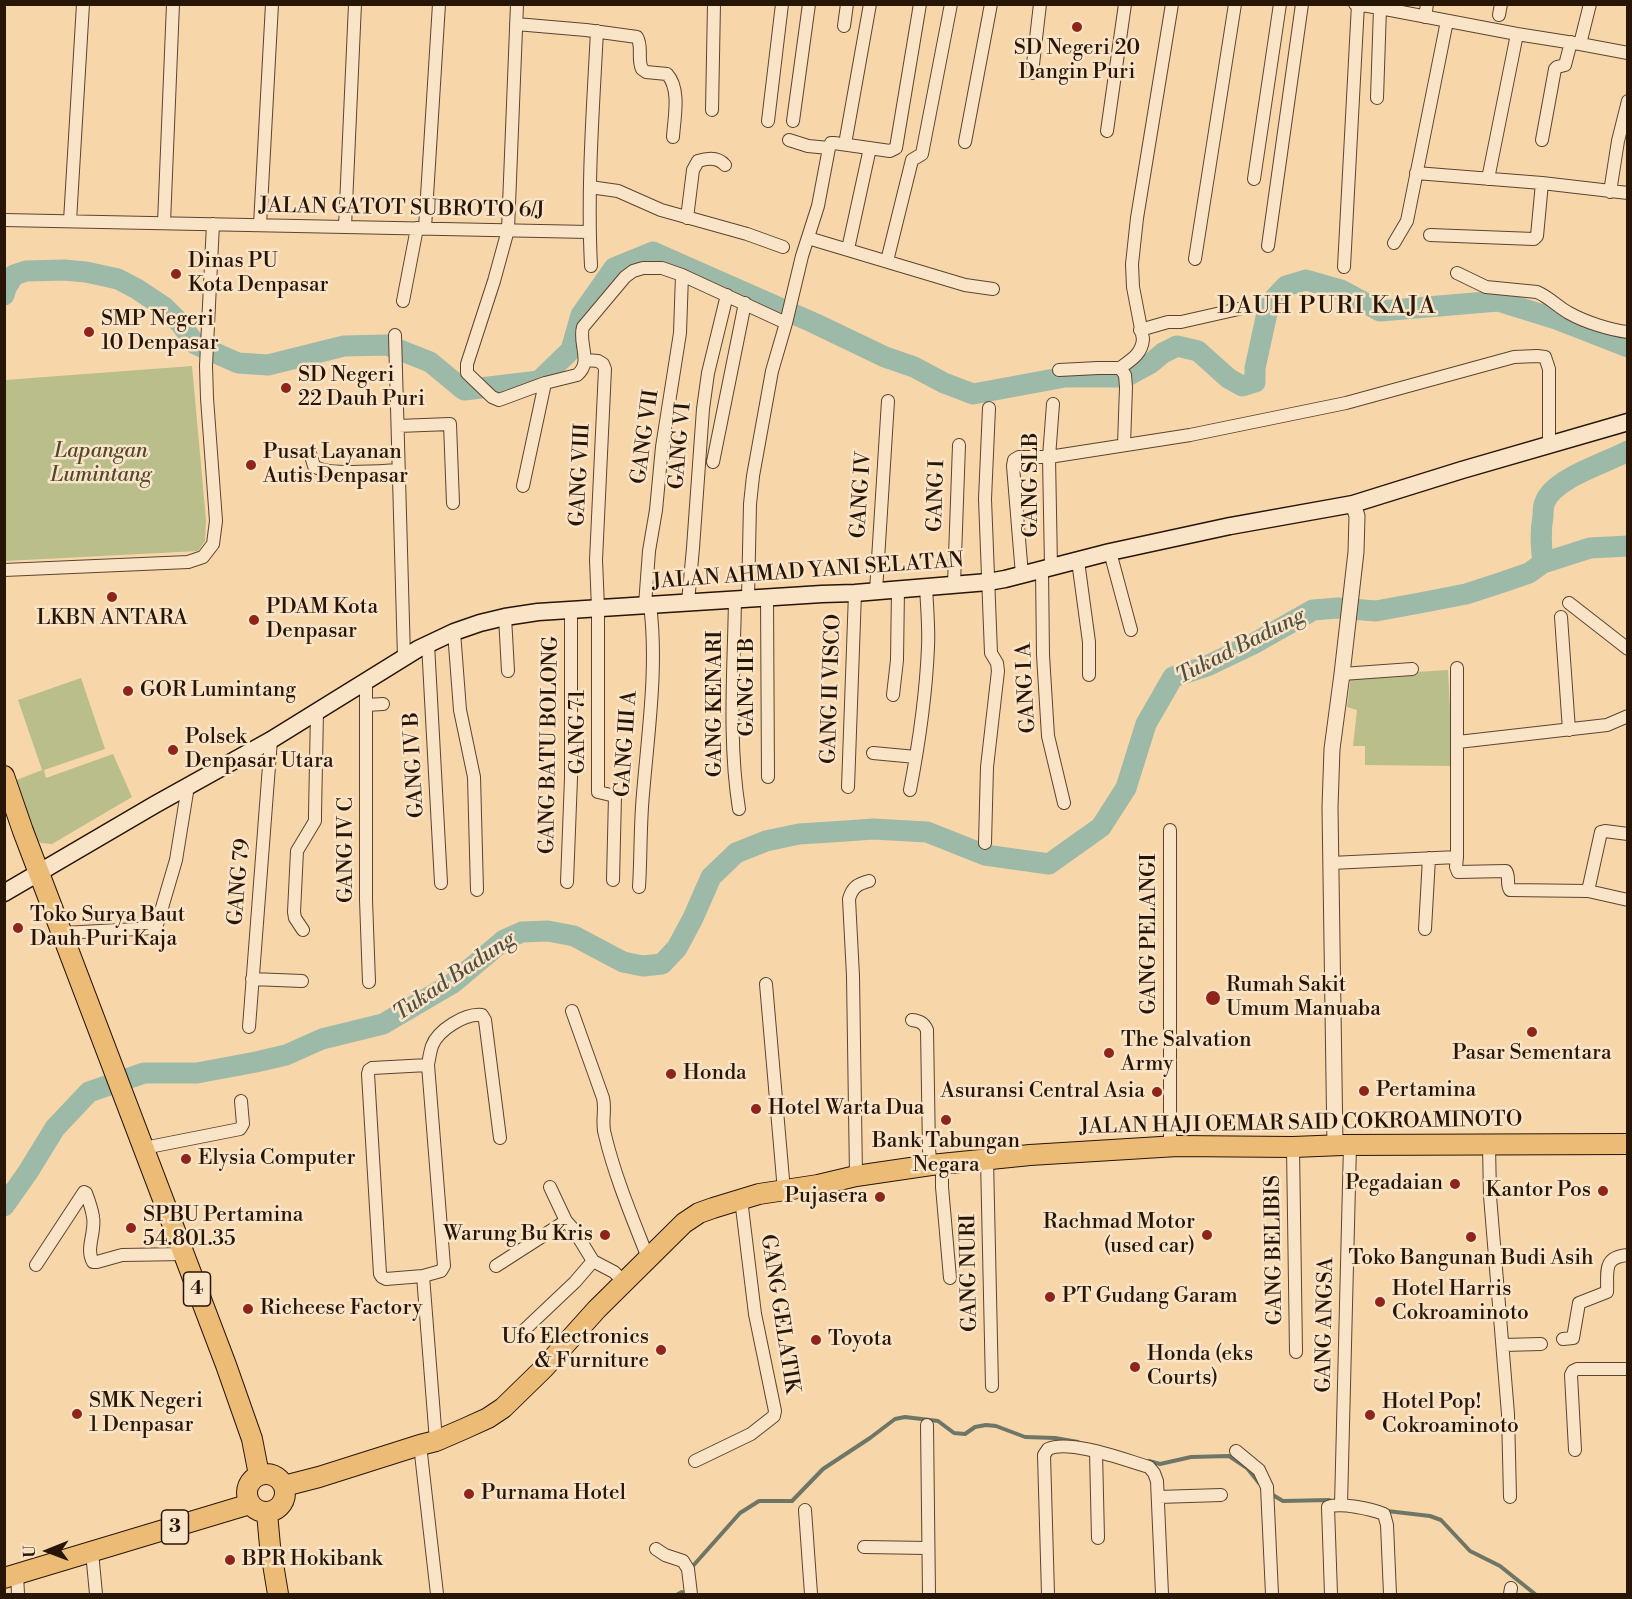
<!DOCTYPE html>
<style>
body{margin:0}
#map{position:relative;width:1632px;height:1599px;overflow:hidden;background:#f7d6aa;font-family:"Libre Bodoni",serif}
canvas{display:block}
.frame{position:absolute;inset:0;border:6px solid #271506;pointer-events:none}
.north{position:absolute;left:18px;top:1521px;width:60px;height:60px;-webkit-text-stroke:4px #fae4c8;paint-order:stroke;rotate:269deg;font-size:16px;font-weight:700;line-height:24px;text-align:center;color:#271506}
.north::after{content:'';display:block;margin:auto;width:21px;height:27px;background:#271506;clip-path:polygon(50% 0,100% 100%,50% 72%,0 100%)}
</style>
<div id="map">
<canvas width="1632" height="1599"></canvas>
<div class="frame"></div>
<div class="north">U</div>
</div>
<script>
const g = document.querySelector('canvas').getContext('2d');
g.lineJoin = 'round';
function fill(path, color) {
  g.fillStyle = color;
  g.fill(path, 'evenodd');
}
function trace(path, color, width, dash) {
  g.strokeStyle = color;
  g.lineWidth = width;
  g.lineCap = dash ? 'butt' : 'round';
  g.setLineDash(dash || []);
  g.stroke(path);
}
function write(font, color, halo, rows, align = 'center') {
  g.font = font + ' "Libre Bodoni",serif';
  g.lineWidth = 5;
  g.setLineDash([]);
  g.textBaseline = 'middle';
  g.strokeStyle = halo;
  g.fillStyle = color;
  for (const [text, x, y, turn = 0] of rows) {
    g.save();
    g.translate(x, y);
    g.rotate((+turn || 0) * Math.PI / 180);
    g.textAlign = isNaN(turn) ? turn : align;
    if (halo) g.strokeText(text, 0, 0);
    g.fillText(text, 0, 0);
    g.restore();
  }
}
const green = new Path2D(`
 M192,366L206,520L205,541L198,551L5,561V380Z
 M1448,670L1453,766L1365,765V746H1353L1357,710L1347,707L1351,676Z
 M81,678L105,749L44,770L46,778L113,754L132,797L52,844L41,843L33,837L14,781L42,770L18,700Z`);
const stream = new Path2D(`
 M1149,1461L1160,1464L1191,1457L1229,1456L1247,1468L1259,1483
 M1271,1494L1283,1501L1329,1500L1333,1502
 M1387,1511L1430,1516L1441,1520L1470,1551L1500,1566L1535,1594
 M692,1570V1567L740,1513L759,1501H792L823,1469L870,1438L895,1419L905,1417L938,1421L954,1433L965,1434L975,1427L986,1425L996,1426L1025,1437L1055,1438L1078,1442
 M678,1594L682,1592`);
const river = new Path2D(`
 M4,295L6,288L14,275L26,271L64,270L86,272L118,279L137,289L164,307L181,324L195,344L238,363L268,365L344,346L387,345L430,362L464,390L539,381L571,350L581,315L614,268L653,252L814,323L885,357L914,367L944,383L973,394L1065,377H1118
 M1129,375L1151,363L1163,353L1177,346L1198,351L1228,378L1242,386L1255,382V368L1269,304L1286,286L1306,280L1341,290L1380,311L1498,301L1556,319L1628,347
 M1543,563C1541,546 1540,533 1543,516C1543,512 1543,506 1545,502C1554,478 1606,463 1628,451
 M4,1206L28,1172L55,1128L89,1092L144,1073H197L256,1062L286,1055L322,1039L383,1024L453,983L504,940L522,932L548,931L574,936L623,962L643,966L662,964L677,948L693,918L711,877L736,853L766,841L799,834L846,831L873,829L927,832L985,855L1049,864L1101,827L1126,788L1146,724L1173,677L1207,666L1253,644L1313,610L1338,608L1376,611L1425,602L1466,594L1497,584L1529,573L1543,563L1590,548L1628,546`);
const minor = new Path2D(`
 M517,4L508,230L494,281L467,364V373L492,397L499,400L545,383L577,375C593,362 578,344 583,327L625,277L633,271L643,268H662L682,275L786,323
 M1355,4L1380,8L1517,34L1580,44L1628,53
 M1499,15L1501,4
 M1425,17L1427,4
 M516,24L586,30L637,37C643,47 637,59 642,69L646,72L667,74C681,89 674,119 673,137
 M844,26L847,4
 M1581,40L1590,4
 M1032,73L1040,4
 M1377,98L1380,8
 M712,110L714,4
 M768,121L782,4
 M793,121L809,4
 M1107,131L1125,4
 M789,140L808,146L829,148
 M1542,140L1555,69L1557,67L1565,65L1571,42
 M965,142L991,4
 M845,144L870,4
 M1416,173L1542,183L1628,193
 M1254,179L1280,4
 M1488,179L1517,34
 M590,187L618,191L661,210L747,234L783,247
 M1610,192L1618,141L1628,101
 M687,218L693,170L698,161C707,158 718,157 725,165
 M4,220L589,232
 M70,221L83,4
 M164,223L173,4
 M260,225L272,4
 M345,227L355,4
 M425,228L439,4
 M1430,235L1534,239L1537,236L1542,183
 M808,238L965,285L993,289
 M1394,243L1407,221L1447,21
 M1268,246L1302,4
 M848,249L870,148
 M1195,259L1235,4
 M887,261L912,160L922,154L951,4
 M591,266C587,188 593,109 597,31
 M1344,267L1358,4
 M1457,273L1486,287L1537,292C1549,297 1558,307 1569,313C1585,322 1610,330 1628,332
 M403,301L417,228
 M1140,330L1168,322H1181L1243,308
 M395,335L404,658
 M586,360L598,361L603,364L605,369L596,560L598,608V792L615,796L613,880
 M1120,368C1131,360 1142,354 1143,339L1133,287L1132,264L1137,218L1172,4
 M1059,370L1098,368H1120L1125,375L1126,387L1124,445
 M398,426L450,424L453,503
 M311,456L314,466C327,476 380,471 399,470
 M713,462L745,303
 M523,486L545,383
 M1110,552L1131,630
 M1078,561L1089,642V675
 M1051,567L1049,457L1053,404
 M1042,569L1043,655L1048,736L1064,803
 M4,570L188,562L203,557L213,544L216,521L207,398L206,366L213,224
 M1022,575L1013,466L1014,460L1019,457H1049L1190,435L1346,403L1514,357L1537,356L1545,357L1549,369V446
 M954,584L959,445
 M876,591L888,401
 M748,598L750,504L753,476L772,371L786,323L802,256L818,206L829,148L831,143H834L890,151L896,148L920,4
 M767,598L768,777
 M735,599C734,668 728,740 739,809
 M688,602L693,548L703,409L708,373L727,295
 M1569,603L1628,649
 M645,605L649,551L656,510L662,447L680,333L682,275
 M505,617L508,671
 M1561,617L1569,730
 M454,632L460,710L474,777L477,890
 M428,644L441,883
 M1342,674L1412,669
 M366,681V900L369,982
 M893,695L897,660L898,589
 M366,705L383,704
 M1458,742L1607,725L1628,716
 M873,753L916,757
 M848,787L855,593
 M910,790C919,743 926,696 928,647C929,627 927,607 926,587
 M1170,830V1146
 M985,843L987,767L998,671L997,663L991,653L985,499L989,408
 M1457,857L1456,867L1458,872L1506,871C1510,877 1506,884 1510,890L1588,891L1628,900
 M1331,863L1457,857V668
 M567,882L571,778V609
 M639,887C641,856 640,825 643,794C648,733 658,666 650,605
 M1588,891L1601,832L1605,831L1628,834
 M1425,929L1429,858
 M303,930L295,918L294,912L297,851L315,821V814L317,711
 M63,933L156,928L176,860L188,786
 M252,979L302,981
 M766,984L784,1191
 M572,1011L603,1098C606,1110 601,1123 605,1135C615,1177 632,1217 648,1258
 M912,1020C920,1021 924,1023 927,1030L929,1150L931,1165
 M249,1027L271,740
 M428,1065L372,1068L369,1070L368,1074L380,1274L382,1277L386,1279L423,1276L441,1271L444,1266L428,1065C429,1059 430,1052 432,1046C438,1030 465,1013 482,1015L485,1020L500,1138
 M1489,1145L1490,1196L1508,1414L1510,1497
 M1293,1147L1296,1352
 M144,1148L240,1129L243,1124L241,1101
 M987,1159L992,1386
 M942,1164V1187L950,1278
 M856,1176L853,976L849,899C852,888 857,884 869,881
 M550,1187L566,1221L574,1230L593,1261L614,1272L624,1282
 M36,1265L84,1192L86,1193C89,1201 92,1209 93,1217C96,1232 85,1249 93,1262H97L122,1255L184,1254
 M496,1266L566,1221
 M423,1276L436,1441
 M519,1335L575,1282L593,1261
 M1563,1339L1573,1338L1579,1303L1607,1292C1608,1272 1602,1257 1628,1255
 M1503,1345L1541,1344
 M927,1425L929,1594
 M420,1445L437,1594
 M1575,1450L1571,1375L1573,1371L1577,1369H1628
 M1236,1451L1259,1470L1267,1487L1272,1594
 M1096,1452L1098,1538
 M695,1461L751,1434L774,1416L775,1411L755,1314L741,1199
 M1158,1497L1221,1495
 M1341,1505L1350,1145
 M805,1510L811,1594
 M864,1547L928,1548
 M656,1549L665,1555L683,1561L688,1569L691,1594
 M92,1552L96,1594
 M17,1574L18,1594
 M1048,1594L1044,1455L1048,1449C1070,1439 1125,1460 1149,1467L1154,1473L1157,1481L1162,1594
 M1331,1594L1328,1507C1340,1502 1371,1509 1384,1514L1387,1525L1390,1594
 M1510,1594L1511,1588`);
const tertiary = new Path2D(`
 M1335,1146L1330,807L1332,749L1342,674L1356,552L1357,516L1353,504`);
const secondary = new Path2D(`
 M4,893L156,804L271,740L418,649L454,632L480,623L505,617L538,612L822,594L855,593L988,582L1005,579L1110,552L1230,526L1353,504L1462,470L1628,422`);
const trunk = new Path2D(`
 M4,776L23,831L226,1365L252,1439L259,1475
 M247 1493a19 19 0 1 1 38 0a19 19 0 1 1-38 0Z
 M284,1486L319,1477L420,1445L436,1441L466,1428L488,1418L503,1408L544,1368L597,1309L684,1223L699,1213L713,1208L759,1194L818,1185L856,1176L931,1165L1030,1155L1177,1146L1293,1147L1343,1145L1628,1144
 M267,1513L270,1546L278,1594
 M4,1578L250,1504`);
const markers = [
 [1077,27,6,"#8f2418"],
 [176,274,6,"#8f2418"],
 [89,332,6,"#8f2418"],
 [286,388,6,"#8f2418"],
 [251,465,6,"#8f2418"],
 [112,597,6,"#8f2418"],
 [254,620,6,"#8f2418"],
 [128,691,6,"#8f2418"],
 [173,750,6,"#8f2418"],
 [18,928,6,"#8f2418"],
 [1213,998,8,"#8f2418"],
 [1532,1032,6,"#8f2418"],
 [1109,1053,6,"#8f2418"],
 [671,1074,6,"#8f2418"],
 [1364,1091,6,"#8f2418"],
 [1157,1092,6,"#8f2418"],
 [756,1109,6,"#8f2418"],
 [946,1120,6,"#8f2418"],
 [186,1159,6,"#8f2418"],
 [1455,1184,6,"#8f2418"],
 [1603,1191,6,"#8f2418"],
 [880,1197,6,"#8f2418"],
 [131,1228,6,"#8f2418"],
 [605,1235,6,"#8f2418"],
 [1207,1235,6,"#8f2418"],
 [1471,1237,6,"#8f2418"],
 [1050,1297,6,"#8f2418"],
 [1380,1302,6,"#8f2418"],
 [248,1309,6,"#8f2418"],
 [816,1340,6,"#8f2418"],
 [661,1350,6,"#8f2418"],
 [1135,1367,6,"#8f2418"],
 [77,1414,6,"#8f2418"],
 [1370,1415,6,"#8f2418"],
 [469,1494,6,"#8f2418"],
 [230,1560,6,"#8f2418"]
];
const shields = [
 [197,1289,27],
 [175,1527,27]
];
const shieldNames = [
 ["4",197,1289],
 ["3",175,1527]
];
const poiNames = [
 ["SD Negeri 20",1077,49,"center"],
 ["Dangin Puri",1077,73,"center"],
 ["Dinas PU",188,262],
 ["Kota Denpasar",188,286],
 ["SMP Negeri",101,320],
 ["10 Denpasar",101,344],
 ["SD Negeri",298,376],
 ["22 Dauh Puri",298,400],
 ["Pusat Layanan",263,453],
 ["Autis Denpasar",263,477],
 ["PDAM Kota",266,608],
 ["Denpasar",266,632],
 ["LKBN ANTARA",112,619,"center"],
 ["GOR Lumintang",140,691],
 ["Polsek",185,738],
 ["Denpasar Utara",185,762],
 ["Toko Surya Baut",30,916],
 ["Dauh Puri Kaja",30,940],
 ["Rumah Sakit",1226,986],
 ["Umum Manuaba",1226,1010],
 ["The Salvation",1121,1041],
 ["Army",1121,1065],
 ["Pasar Sementara",1532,1054,"center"],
 ["Honda",683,1074],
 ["Pertamina",1376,1091],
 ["Asuransi Central Asia",1145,1092,"right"],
 ["Hotel Warta Dua",768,1109],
 ["Bank Tabungan",946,1142,"center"],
 ["Negara",946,1166,"center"],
 ["Elysia Computer",198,1159],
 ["Pegadaian",1443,1184,"right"],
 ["Kantor Pos",1591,1191,"right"],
 ["Pujasera",868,1197,"right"],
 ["SPBU Pertamina",143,1216],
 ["54.801.35",143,1240],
 ["Rachmad Motor",1195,1223,"right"],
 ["(used car)",1195,1247,"right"],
 ["Warung Bu Kris",593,1235,"right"],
 ["Toko Bangunan Budi Asih",1471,1259,"center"],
 ["Hotel Harris",1392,1290],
 ["Cokroaminoto",1392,1314],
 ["PT Gudang Garam",1062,1297],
 ["Richeese Factory",260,1309],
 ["Ufo Electronics",649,1338,"right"],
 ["& Furniture",649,1362,"right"],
 ["Toyota",828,1340],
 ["Honda (eks",1147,1355],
 ["Courts)",1147,1379],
 ["SMK Negeri",89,1402],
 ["1 Denpasar",89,1426],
 ["Hotel Pop!",1382,1403],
 ["Cokroaminoto",1382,1427],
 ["Purnama Hotel",481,1494],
 ["BPR Hokibank",242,1560]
];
const streetNames = [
 ["JALAN GATOT SUBROTO 6/J",402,209,1],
 ["GANG VII",646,437,-82],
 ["GANG VI",681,446,-85],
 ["GANG VIII",581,475,-87],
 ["GANG SLB",1032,485,-90],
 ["GANG IV",862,495,-86],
 ["GANG I",937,496,-88],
 ["JALAN AHMAD YANI SELATAN",808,572,-4],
 ["GANG II B",748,687,-90],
 ["GANG I A",1027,688,-93],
 ["GANG II VISCO",832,689,-88],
 ["GANG KENARI",716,704,-90],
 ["GANG 71",579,732,-90],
 ["GANG III A",627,744,-86],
 ["GANG BATU BOLONG",550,745,-89],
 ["GANG IV B",415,765,-93],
 ["GANG IV C",347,850,-90],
 ["GANG 79",240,882,-85],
 ["GANG PELANGI",1150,934,-90],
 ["JALAN HAJI OEMAR SAID COKROAMINOTO",1301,1124,-1],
 ["GANG BELIBIS",1275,1250,-91],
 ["GANG NURI",970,1273,-91],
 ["GANG GELATIK",779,1314,81],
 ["GANG ANGSA",1326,1325,-89]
];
const parkNames = [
 ["Lapangan",101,452],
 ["Lumintang",101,476]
];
const waterNames = [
 ["Tukad Badung",1241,647,-27],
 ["Tukad Badung",455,977,-34]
];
const quarterNames = [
 ["DAUH PURI KAJA",1327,307]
];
fill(green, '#b9be8b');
trace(stream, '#6e7767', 4);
trace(river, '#9db9a8', 21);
trace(minor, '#5b452f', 14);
trace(tertiary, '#5b452f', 17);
trace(secondary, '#271506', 19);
trace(trunk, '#271506', 22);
trace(minor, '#fae4c8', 12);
trace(tertiary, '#fae4c8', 15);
trace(secondary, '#fae4c8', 16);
trace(trunk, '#ecbb75', 20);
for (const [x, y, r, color] of markers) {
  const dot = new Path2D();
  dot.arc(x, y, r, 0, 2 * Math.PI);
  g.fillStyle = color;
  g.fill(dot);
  trace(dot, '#fae4c8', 2);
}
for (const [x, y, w] of shields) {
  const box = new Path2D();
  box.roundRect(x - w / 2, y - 17, w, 34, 4.5);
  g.fillStyle = '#fae4c8';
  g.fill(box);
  trace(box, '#271506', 1.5);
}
write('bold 20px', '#271506', null, shieldNames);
write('21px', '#271506', '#fae4c8', poiNames, 'left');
write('21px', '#271506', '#fae4c8', streetNames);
write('italic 21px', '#53482e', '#fae4c8', parkNames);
write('italic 22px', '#504e3f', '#fae4c8', waterNames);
g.letterSpacing = '1.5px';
write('24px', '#271506', '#fae4c8', quarterNames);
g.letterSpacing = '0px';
</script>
